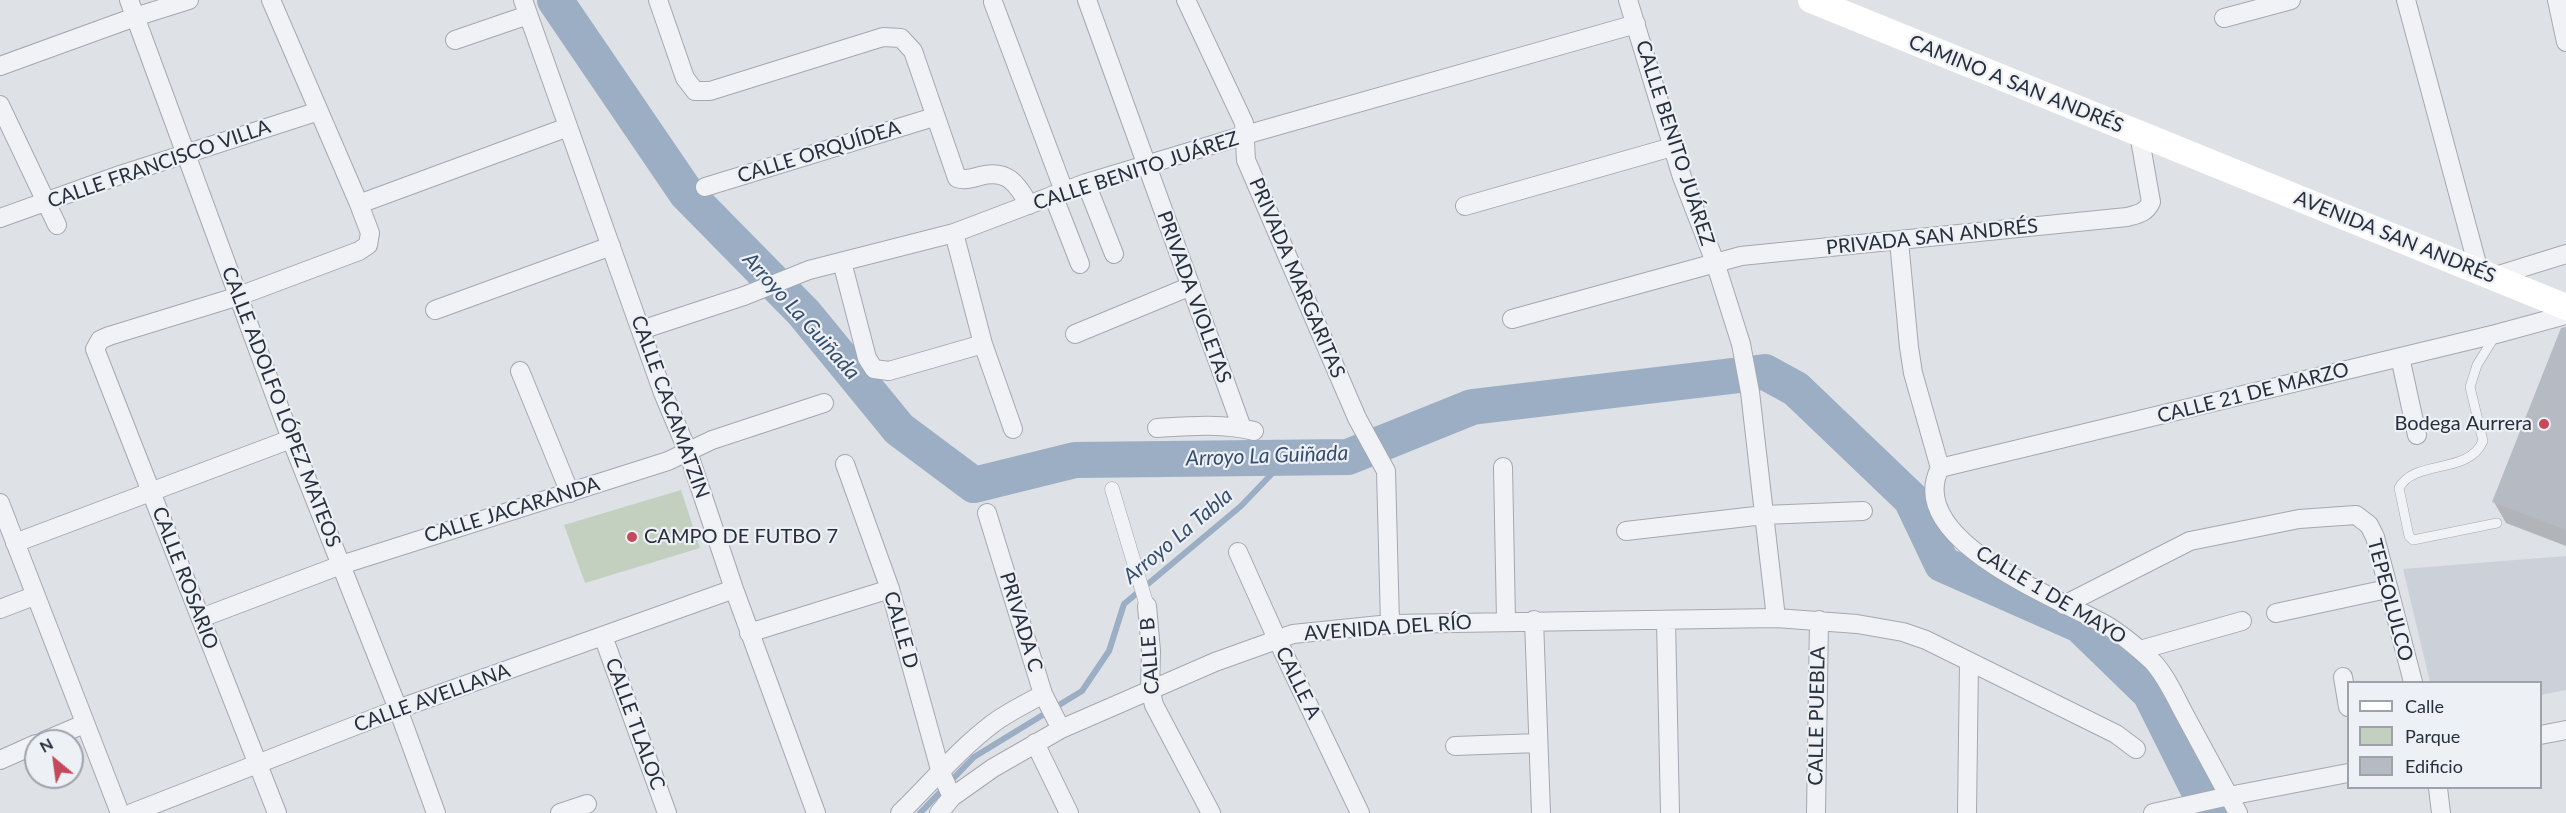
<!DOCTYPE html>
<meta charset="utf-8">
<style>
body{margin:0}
#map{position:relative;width:2566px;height:813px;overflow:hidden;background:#dee1e6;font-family:Lato,sans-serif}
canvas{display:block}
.legend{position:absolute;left:2347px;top:681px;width:195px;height:108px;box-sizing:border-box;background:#edf0f4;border:2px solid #9ea3aa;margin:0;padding:8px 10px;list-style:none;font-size:18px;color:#282f3c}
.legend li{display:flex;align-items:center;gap:12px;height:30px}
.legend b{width:30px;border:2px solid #9ea3aa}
.north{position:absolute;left:24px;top:729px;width:60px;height:60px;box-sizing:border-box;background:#edf0f4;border:2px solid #9ea3aa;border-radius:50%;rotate:331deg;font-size:16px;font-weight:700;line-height:24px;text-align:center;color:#282f3c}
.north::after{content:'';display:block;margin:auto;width:21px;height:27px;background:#c44a5b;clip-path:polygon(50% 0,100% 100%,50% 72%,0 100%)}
</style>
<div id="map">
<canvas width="2566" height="813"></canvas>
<ul class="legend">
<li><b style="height:8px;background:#fff"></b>Calle</li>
<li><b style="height:16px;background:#c3d0bf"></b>Parque</li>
<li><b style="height:16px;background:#b5bac3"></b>Edificio</li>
</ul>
<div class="north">N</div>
</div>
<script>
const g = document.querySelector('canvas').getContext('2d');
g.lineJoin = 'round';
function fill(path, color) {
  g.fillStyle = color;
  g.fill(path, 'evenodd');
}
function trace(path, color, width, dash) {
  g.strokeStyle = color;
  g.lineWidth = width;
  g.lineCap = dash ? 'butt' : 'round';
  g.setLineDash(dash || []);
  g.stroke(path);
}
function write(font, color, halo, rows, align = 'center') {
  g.font = font + ' Lato,sans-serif';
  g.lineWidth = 4.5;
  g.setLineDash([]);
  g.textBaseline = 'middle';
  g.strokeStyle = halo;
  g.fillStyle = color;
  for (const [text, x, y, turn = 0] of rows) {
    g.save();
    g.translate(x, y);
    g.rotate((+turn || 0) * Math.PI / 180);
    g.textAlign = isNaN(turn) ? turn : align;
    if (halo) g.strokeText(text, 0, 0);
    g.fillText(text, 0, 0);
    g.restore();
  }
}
const built = new Path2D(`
 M2566,556V690L2541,695L2540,682H2430L2403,569Z`);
const green = new Path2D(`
 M681,490L700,548L585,583L564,525Z`);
const shadow = new Path2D(`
 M2566,349V546L2506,523L2494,502Z`);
const stream = new Path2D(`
 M920,813L974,757L1082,691L1109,651L1124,604L1241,506L1288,457`);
const river = new Path2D(`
 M555,0L687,194L804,313L899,429L974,485L1075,460L1348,457L1472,407L1765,372L1796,389L1911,499L1942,564L2080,625L2150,693L2210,813`);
const building = new Path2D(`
 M2566,327V530L2492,502L2561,328Z`);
const service = new Path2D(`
 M2495,336L2477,365L2470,387L2483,441C2469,475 2414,459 2399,488L2409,536L2413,540L2497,523`);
const pedestrian = new Path2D(`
 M1112,489L1147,606`);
const minor = new Path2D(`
 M129,0L291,439L398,709L436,813
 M271,0L359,204L370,233L368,245L359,251L239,296L109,336L100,340L95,349L277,813
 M523,0L663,393L688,452L734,589L816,813
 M658,0L685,78L695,91H710L883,37L901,38L913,51L957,178C965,181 972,178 980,176C1007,169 1017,183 1029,205
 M1087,0L1242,428
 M1186,0L1244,123L1246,160L1357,418L1386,471L1390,624
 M1628,0L1682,177L1715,262L1741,344L1750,392L1776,618
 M2406,0L2479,271
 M2557,0L2566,42
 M993,2L1064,191
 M2224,18L2291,0
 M455,40L528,15
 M0,66L135,17L189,0
 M0,105L57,225
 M1086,183L1114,254
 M705,187L934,117
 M1053,195L1080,264
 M359,204L568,127
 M1465,206L1672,147
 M0,218L120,175L319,111
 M954,233L983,344L1013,429
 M1899,241L1909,347L1913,373L1940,468C1903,540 2060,599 2106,625C2123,635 2139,649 2153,662C2167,677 2176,699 2186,717C2203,749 2221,781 2238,813
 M842,262L867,358L874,369L889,371L983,344
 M2492,277L2566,254
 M435,310L611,246
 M1512,319L1741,256L2127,217C2138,214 2146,213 2151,202L2139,134
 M641,330L744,296L809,270L954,233L1086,183L1245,135L1636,24
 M1075,334L1191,286
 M2400,357L2417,435
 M520,371L570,493
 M1157,428C1189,426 1223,423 1254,431
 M845,464L890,589L941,773L952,797
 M1503,467L1506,620
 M1940,468L2496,334L2566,315
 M0,503L120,813
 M987,513L1043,694L1061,729
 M1626,531L1764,515L1863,511
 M15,543L291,439
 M1238,552L1277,639L1360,813
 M2064,605L2190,541L2299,519L2356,515L2369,525L2375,537L2413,682
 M1147,606L1151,651L1150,689L1154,705L1211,813
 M0,609L34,596
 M2276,613L2387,589
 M201,618L341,565L668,461L712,440L824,403
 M1534,620L1541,813
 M1666,620L1670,813
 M749,633L890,589
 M603,636L667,813
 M2140,650L2242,621
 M2343,677L2348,707
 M2540,735L2566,730
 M44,741L84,724
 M1035,743L1069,813
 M1455,746L1538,743
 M0,760L36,744
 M2438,788L2441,813
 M132,813L398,709L734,589
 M560,813L587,804
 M900,813C930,784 957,751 991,725C1006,713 1026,704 1043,694
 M939,813L952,797L993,768L1061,729L1215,662L1293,634L1390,624L1776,618L1857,624L1903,632L1926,640L2116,734L2136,749
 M1816,813L1819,620
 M1967,813L1969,663
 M2153,813L2229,796L2348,773`);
const secondary = new Path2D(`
 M1811,0L2566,307`);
const markers = [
 [2544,424,6,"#c44a5b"],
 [632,537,6,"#c44a5b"]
];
const streetNames = [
 ["CAMINO A SAN ANDRÉS",2016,84,22],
 ["CALLE BENITO JUÁREZ",1675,143,72],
 ["CALLE ORQUÍDEA",819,152,-17],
 ["CALLE FRANCISCO VILLA",159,164,-19],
 ["CALLE BENITO JUÁREZ",1136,171,-18],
 ["PRIVADA SAN ANDRÉS",1932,237,-6],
 ["AVENIDA SAN ANDRÉS",2395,237,22],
 ["PRIVADA MARGARITAS",1297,278,67],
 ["PRIVADA VIOLETAS",1194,297,70],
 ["CALLE 21 DE MARZO",2253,393,-14],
 ["CALLE ADOLFO LÓPEZ MATEOS",281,407,69],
 ["CALLE CACAMATZIN",670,407,70],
 ["CALLE JACARANDA",512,510,-17],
 ["CALLE ROSARIO",185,578,69],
 ["CALLE 1 DE MAYO",2051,595,31],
 ["TEPEOLULCO",2390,600,75],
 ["PRIVADA C",1021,622,73],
 ["AVENIDA DEL RÍO",1388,628,-4],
 ["CALLE D",901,630,74],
 ["CALLE B",1150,656,-94],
 ["CALLE A",1298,683,64],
 ["CALLE AVELLANA",432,698,-20],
 ["CALLE PUEBLA",1817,716,-89],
 ["CALLE TLALOC",635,724,70]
];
const poiNames = [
 ["Bodega Aurrera",2532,424],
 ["CAMPO DE FUTBO 7",644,537,"left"]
];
const waterNames = [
 ["Arroyo La Guiñada",801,316,48],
 ["Arroyo La Guiñada",1267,456,-2],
 ["Arroyo La Tabla",1178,536,-40]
];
fill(built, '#ccd0d8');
fill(green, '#c3d0bf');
fill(shadow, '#0003');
trace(stream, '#9baec4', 6);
trace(river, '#9baec4', 36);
fill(building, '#b5bac3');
trace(service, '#a4a8b0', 10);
trace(pedestrian, '#a4a8b0', 15);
trace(minor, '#a4a8b0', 20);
trace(service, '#f0f2f5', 9);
trace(pedestrian, '#f0f2f5', 14);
trace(minor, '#f0f2f5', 18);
trace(secondary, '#fff', 26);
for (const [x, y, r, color] of markers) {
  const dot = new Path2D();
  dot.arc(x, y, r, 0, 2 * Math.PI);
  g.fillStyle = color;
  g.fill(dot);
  trace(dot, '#edf0f4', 2);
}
write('20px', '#282f3c', '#edf0f4', streetNames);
write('20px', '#282f3c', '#edf0f4', poiNames, 'right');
write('italic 21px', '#354d6d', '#edf0f4', waterNames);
</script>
